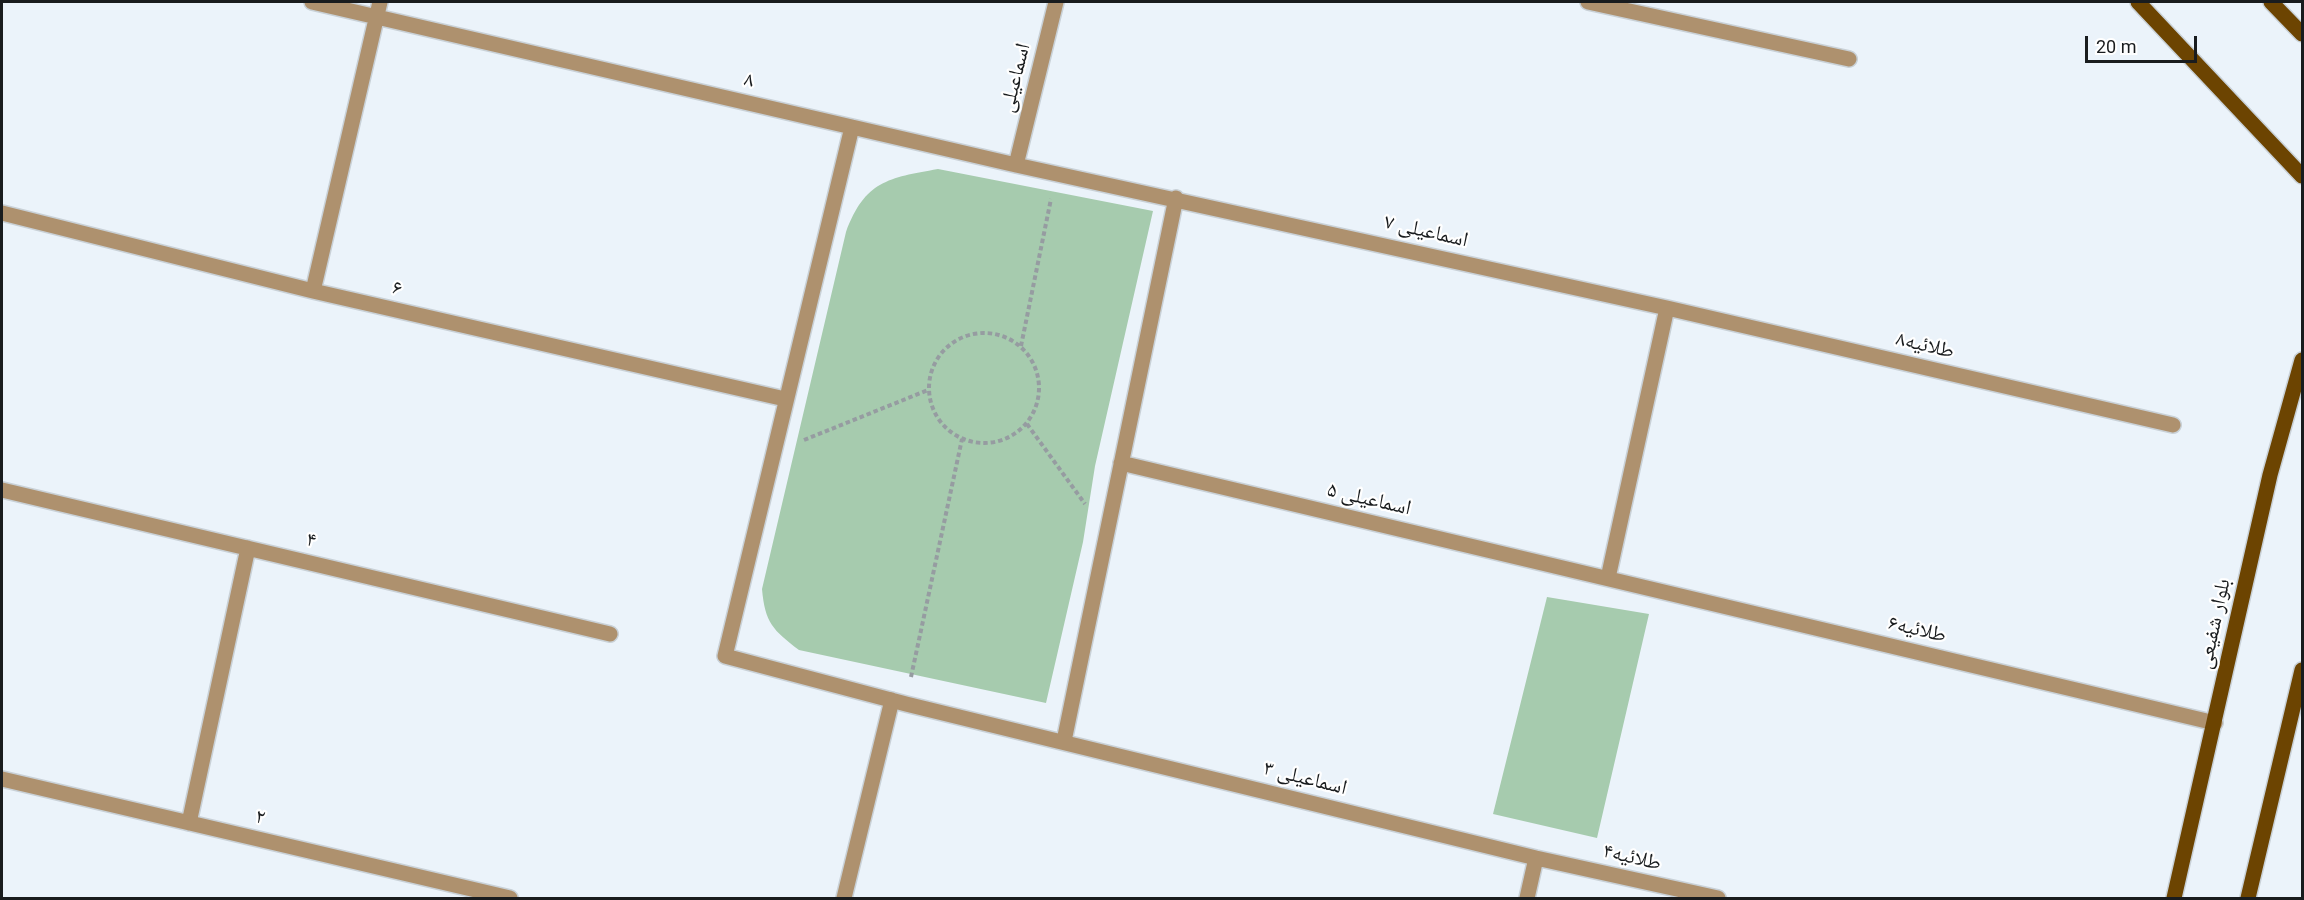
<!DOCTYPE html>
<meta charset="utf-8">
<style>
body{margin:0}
#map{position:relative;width:2304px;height:900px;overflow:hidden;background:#ebf3fa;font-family:Roboto,sans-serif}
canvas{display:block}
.frame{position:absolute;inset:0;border:3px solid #191c1e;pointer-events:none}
.scale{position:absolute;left:2085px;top:36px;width:112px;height:27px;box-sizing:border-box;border:3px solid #191c1e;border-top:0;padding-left:8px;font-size:18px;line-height:21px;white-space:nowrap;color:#191c1e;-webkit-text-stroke:4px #fff;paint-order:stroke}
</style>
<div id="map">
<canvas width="2304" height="900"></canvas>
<div class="frame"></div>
<div class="scale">20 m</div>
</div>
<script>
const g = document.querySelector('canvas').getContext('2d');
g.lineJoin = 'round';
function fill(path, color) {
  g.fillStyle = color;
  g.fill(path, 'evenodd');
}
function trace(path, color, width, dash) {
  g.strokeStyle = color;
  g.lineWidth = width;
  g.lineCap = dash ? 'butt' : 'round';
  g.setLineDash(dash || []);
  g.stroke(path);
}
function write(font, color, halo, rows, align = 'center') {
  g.font = font + ' Roboto,"Noto Naskh Arabic",sans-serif';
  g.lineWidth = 4.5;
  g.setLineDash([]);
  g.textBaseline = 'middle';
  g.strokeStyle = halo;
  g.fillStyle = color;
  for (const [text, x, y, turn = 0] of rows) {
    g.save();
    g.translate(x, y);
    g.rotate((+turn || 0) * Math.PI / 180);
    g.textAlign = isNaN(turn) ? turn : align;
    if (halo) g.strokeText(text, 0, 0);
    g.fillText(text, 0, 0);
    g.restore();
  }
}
const green = new Path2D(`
 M938,169L1153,211L1095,466L1083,542L1046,703L799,650C773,630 765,623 762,589L846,232C865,181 888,178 938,169Z
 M1547,597L1649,614L1597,838L1493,814Z`);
const path = new Path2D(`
 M929 388a55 55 0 1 1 110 0a55 55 0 1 1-110 0Z
 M1021,346L1051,199
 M1027,424L1085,504
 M804,440L928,390
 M911,677L962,439`);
const minor = new Path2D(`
 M312,2L1016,165L1667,308L2173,425
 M1588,2L1849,59
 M852,127L725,656L906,704L1536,858L1718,898
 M1016,165L1056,2
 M2,213L313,291L785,399
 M313,291L380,2
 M1121,463L2215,723
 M2,490L610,634
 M1608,578L1667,308
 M1064,741L1176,198
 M2,779L510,898
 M189,823L248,548
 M844,898L892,700
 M1527,898L1536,858`);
const major = new Path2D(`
 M2138,2L2302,176
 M2271,2L2302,34
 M2174,898L2270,475L2302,360
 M2248,898L2302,670`);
const streetNames = [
 ["اسماعیلی",1016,78,-76],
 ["۸",749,81,13],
 ["اسماعیلی ۷",1426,232,13],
 ["۶",397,289,13],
 ["طلائیه۸",1925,346,13],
 ["اسماعیلی ۵",1369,500,13],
 ["۴",311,541,13],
 ["بلوار شفیعی",2215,624,-78],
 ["طلائیه۶",1917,630,13],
 ["اسماعیلی ۳",1305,779,14],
 ["۲",260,818,13],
 ["طلائیه۴",1632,858,13]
];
fill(green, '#a6cbae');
trace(minor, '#c9d1d7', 18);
trace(major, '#c9d1d7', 18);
trace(path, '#969ca1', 4, [4.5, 3]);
trace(minor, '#ae916e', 15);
trace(major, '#6c4401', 15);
write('21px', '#191c1e', '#fff', streetNames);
</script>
